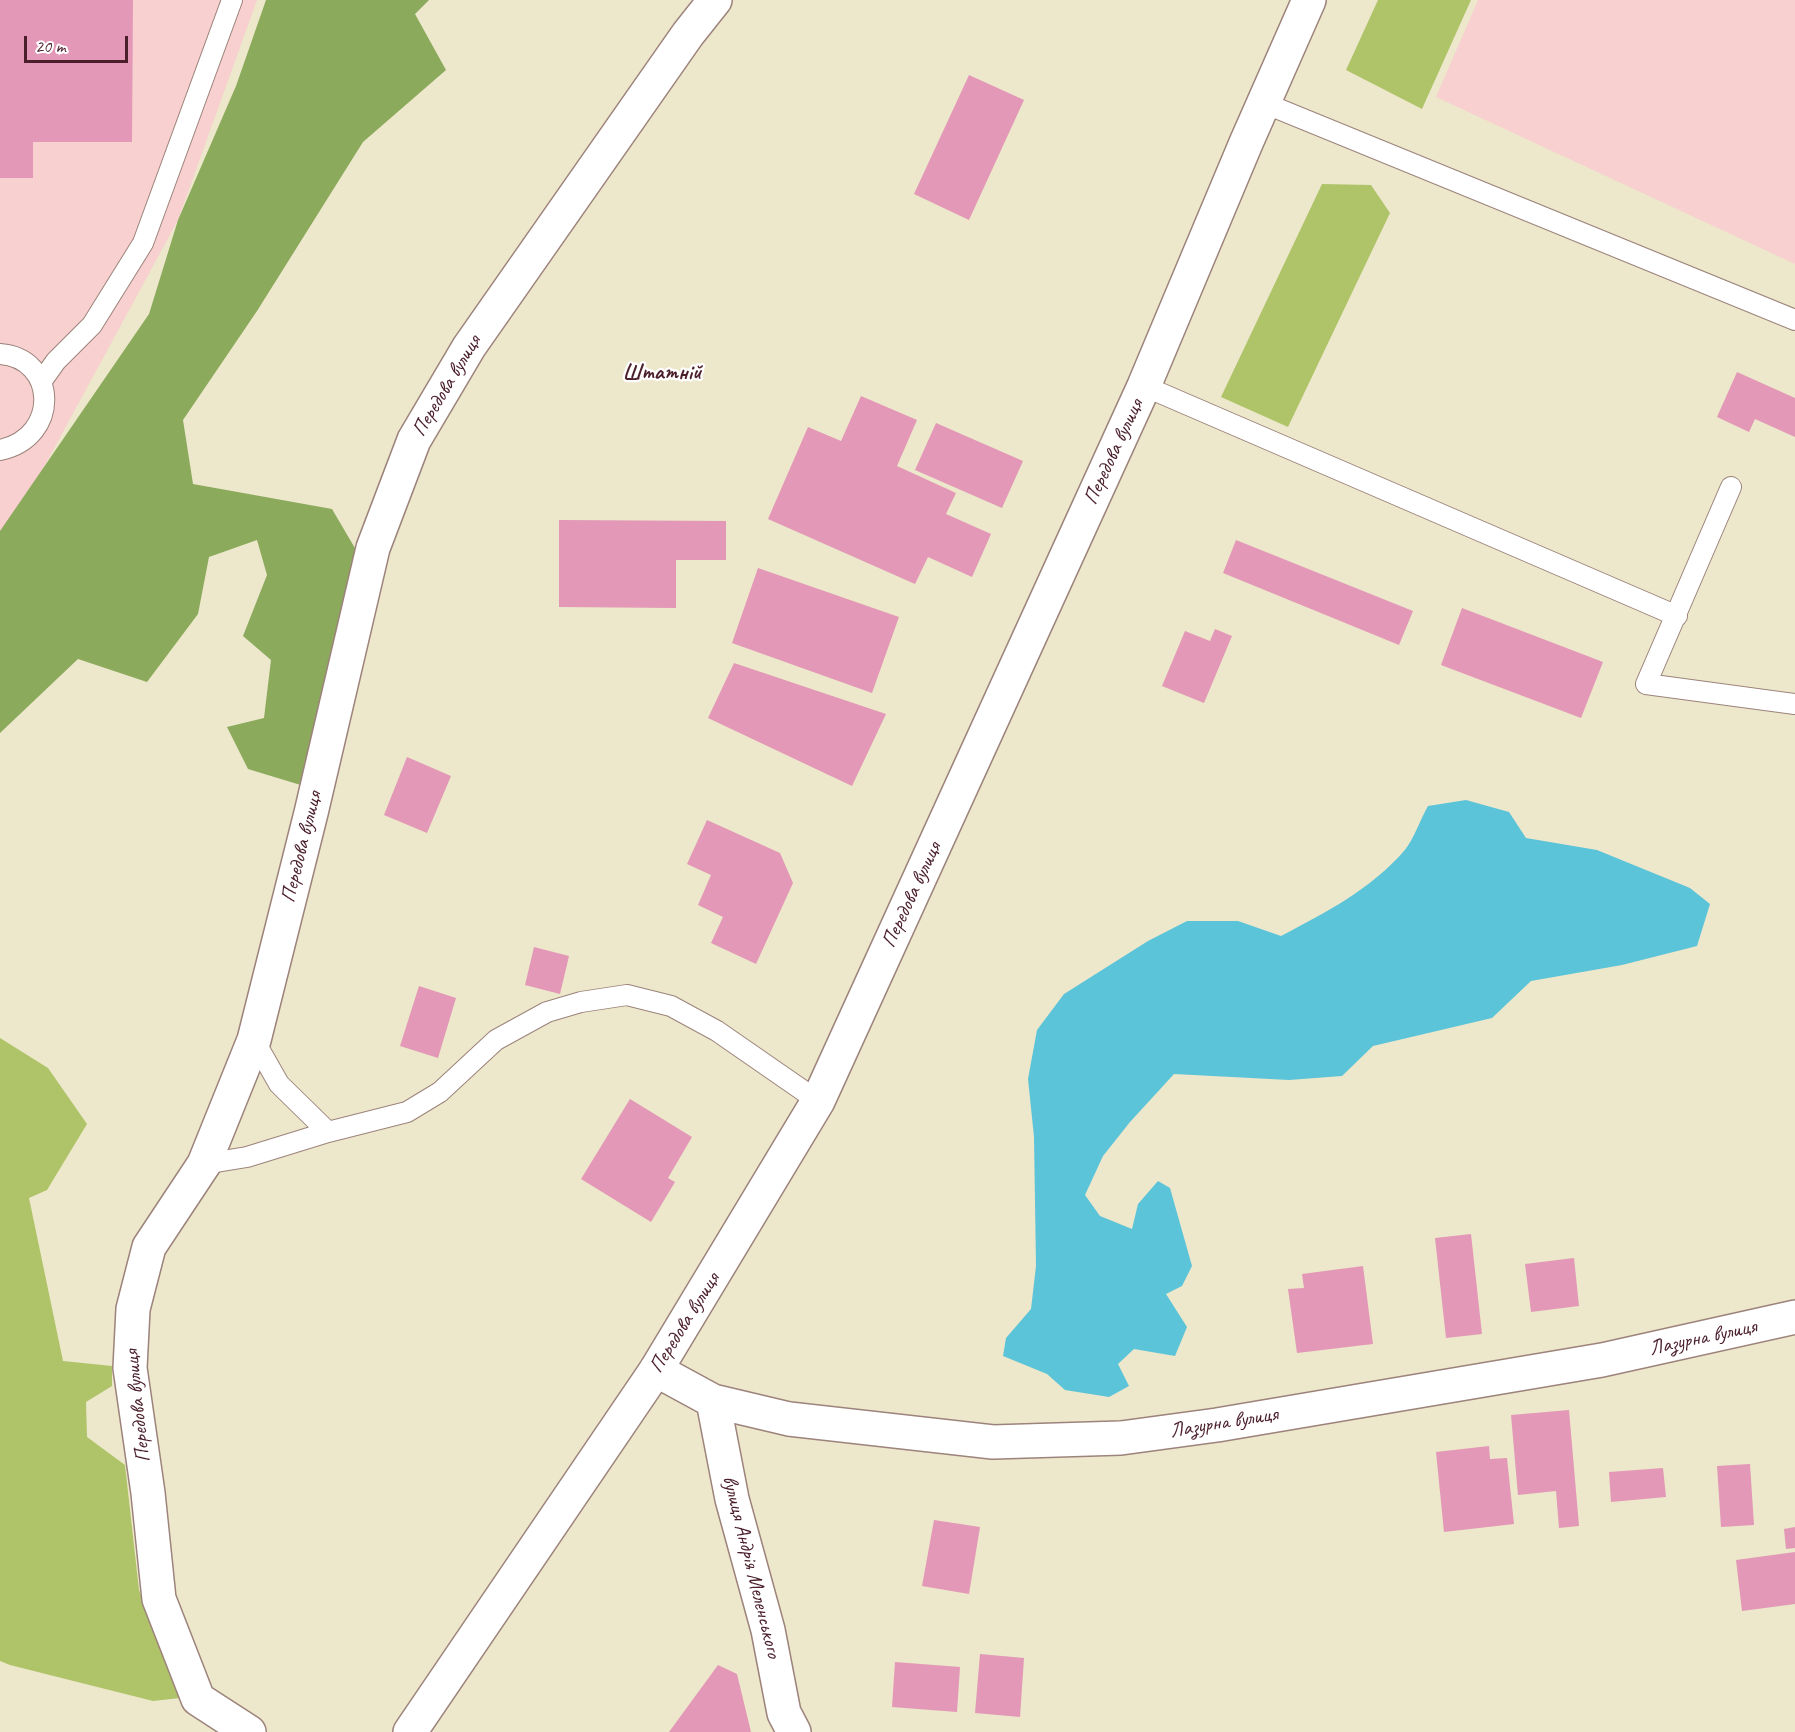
<!DOCTYPE html>
<meta charset="utf-8">
<style>
body{margin:0}
#map{position:relative;width:1795px;height:1732px;overflow:hidden;background:#ede7cb;font-family:Caveat,sans-serif}
canvas{display:block}
.scale{position:absolute;left:24px;top:36px;width:104px;height:27px;box-sizing:border-box;border:3px solid #4a1f2b;border-top:0;padding-left:8px;font-size:18px;line-height:21px;white-space:nowrap;color:#4a1f2b;-webkit-text-stroke:4px #fff;paint-order:stroke}
</style>
<div id="map">
<canvas width="1795" height="1732"></canvas>
<div class="scale">20 m</div>
</div>
<script>
const g = document.querySelector('canvas').getContext('2d');
g.lineJoin = 'round';
function fill(path, color) {
  g.fillStyle = color;
  g.fill(path, 'evenodd');
}
function trace(path, color, width, dash) {
  g.strokeStyle = color;
  g.lineWidth = width;
  g.lineCap = dash ? 'butt' : 'round';
  g.setLineDash(dash || []);
  g.stroke(path);
}
function write(font, color, halo, rows, align = 'center') {
  g.font = font + ' Caveat,sans-serif';
  g.lineWidth = 4.5;
  g.setLineDash([]);
  g.textBaseline = 'middle';
  g.strokeStyle = halo;
  g.fillStyle = color;
  for (const [text, x, y, turn = 0] of rows) {
    g.save();
    g.translate(x, y);
    g.rotate((+turn || 0) * Math.PI / 180);
    g.textAlign = isNaN(turn) ? turn : align;
    if (halo) g.strokeText(text, 0, 0);
    g.fillText(text, 0, 0);
    g.restore();
  }
}
const built = new Path2D(`
 M0,0H257L178,220L0,548Z
 M1478,0H1795V264L1436,97Z`);
const green = new Path2D(`
 M1378,0H1471L1422,109L1346,70Z
 M1322,184L1371,185L1390,213L1288,427L1221,397Z
 M0,1038L48,1068L87,1124L47,1190L29,1198L63,1361L112,1366V1386L86,1402L87,1437L125,1465L139,1590L180,1698L153,1701L10,1665L0,1661Z`);
const forest = new Path2D(`
 M266,0H429L415,14L446,70L363,142L257,311L183,420L193,484L332,509L359,555L304,786L248,769L227,727L264,718L271,660L243,636L267,575L257,540L209,557L198,614L147,682L78,659L0,733V531L149,314L178,220L236,86Z`);
const water = new Path2D(`
 M1466,800L1509,812L1526,838L1597,850L1690,888L1710,904L1697,946L1622,965L1531,981L1492,1018L1373,1046L1342,1076L1289,1080L1174,1074L1130,1122L1103,1156L1085,1195L1100,1216L1132,1229L1138,1204L1158,1181L1170,1188L1192,1266L1182,1286L1166,1294L1187,1327L1175,1356L1134,1349L1118,1364L1129,1386L1109,1397L1065,1390L1047,1374L1003,1356L1006,1338L1031,1309L1036,1266L1034,1137L1028,1079L1037,1030L1064,994L1148,941L1187,921H1238L1281,936C1325,913 1371,889 1404,851C1414,839 1420,820 1428,806Z`);
const building = new Path2D(`
 M0,0H133L132,142H33V178H0Z
 M969,75L1024,100L969,220L914,194Z
 M1737,372L1795,398V437L1755,419L1749,432L1717,417Z
 M861,396L917,420L897,466L956,493L946,514L991,534L972,577L928,557L915,584L768,519L808,427L841,441Z
 M936,423L1023,461L1002,508L915,470Z
 M559,520L726,521V560H676V608L559,607Z
 M1236,540L1413,611L1399,645L1223,573Z
 M758,568L899,617L872,693L732,643Z
 M1462,608L1603,662L1581,718L1441,665Z
 M1215,629L1232,636L1204,703L1162,686L1185,631L1210,641Z
 M734,663L886,714L852,786L708,718Z
 M407,757L451,776L427,833L384,815Z
 M707,820L780,853L793,883L756,964L711,943L723,917L698,905L711,875L687,864Z
 M534,947L569,956L560,994L525,985Z
 M419,986L456,998L438,1058L400,1046Z
 M630,1099L692,1137L668,1178L675,1182L651,1222L581,1179Z
 M1471,1234L1482,1334L1446,1338L1435,1238Z
 M1574,1258L1579,1306L1531,1312L1525,1264Z
 M1363,1266L1373,1344L1297,1353L1288,1289L1304,1288L1302,1274Z
 M1569,1410L1579,1526L1559,1528L1556,1491L1518,1495L1511,1415Z
 M1489,1446L1490,1459L1507,1458L1514,1524L1444,1532L1436,1452Z
 M1750,1464L1754,1525L1721,1527L1717,1466Z
 M1663,1468L1666,1497L1611,1502L1609,1472Z
 M934,1520L980,1527L969,1594L922,1586Z
 M1795,1527V1548L1786,1549L1784,1529Z
 M1795,1552V1604L1742,1611L1736,1560Z
 M980,1654L1024,1658L1020,1717L975,1713Z
 M895,1662L960,1667L957,1712L892,1707Z
 M718,1665L737,1674L751,1732H669Z`);
const service = new Path2D(`
 M1264,103L1795,320
 M0,354C57,358 61,437 0,450
 M41,382L56,361L92,325L143,243L232,0
 M1144,386L1677,616
 M1731,487L1646,684L1795,704
 M254,1040L279,1084L328,1132
 M204,1164L247,1157L328,1132L407,1112L440,1092L496,1040L547,1012L581,1002L627,995L671,1006L717,1031L818,1101`);
const minor = new Path2D(`
 M656,1370L713,1401L789,1419L993,1442L1121,1438L1217,1425L1602,1360L1795,1317
 M713,1401L732,1499L768,1630L784,1713L794,1732
 M249,1732L198,1699L159,1599L148,1493L130,1368L133,1309L149,1247L204,1164L254,1040L311,813L373,548L414,440L469,347L688,34L715,0`);
const tertiary = new Path2D(`
 M410,1732L656,1370L818,1101L1144,386L1246,143L1309,0`);
const streetNames = [
 ["Передова вулиця",447,386,-59],
 ["Передова вулиця",1114,452,-65],
 ["Передова вулиця",302,847,-76],
 ["Передова вулиця",912,895,-65],
 ["Передова вулиця",685,1323,-58],
 ["Лазурна вулиця",1703,1338,-12],
 ["Передова вулиця",138,1406,-96],
 ["Лазурна вулиця",1224,1423,-9],
 ["вулиця Андрія Меленського",751,1567,76]
];
const neighbourhoodNames = [
 ["Штатній",662,373]
];
fill(built, '#f7d0cf');
fill(green, '#afc468');
fill(forest, '#8baa5c');
fill(water, '#5cc4d9');
fill(building, '#e298b6');
trace(service, '#9c837b', 22);
trace(minor, '#9c837b', 36);
trace(tertiary, '#9c837b', 36);
trace(service, '#fff', 20);
trace(minor, '#fff', 33);
trace(tertiary, '#fff', 33);
write('21px', '#4a1f2b', '#fff', streetNames);
write('bold 22px', '#4a1f2b', '#fff', neighbourhoodNames);
</script>
